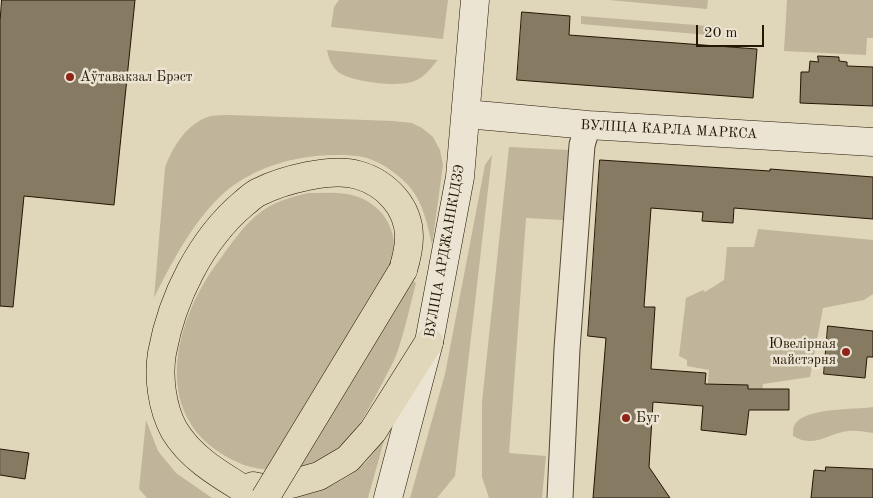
<!DOCTYPE html>
<meta charset="utf-8">
<style>
body{margin:0}
#map{position:relative;width:873px;height:498px;overflow:hidden;background:#e0d6ba;font-family:"Old Standard TT",serif}
canvas{display:block}
.scale{position:absolute;left:696px;top:25px;width:68px;height:22px;box-sizing:border-box;border:2px solid #241604;border-top:0;padding-left:6px;font-size:15px;line-height:18px;white-space:nowrap;color:#241604;-webkit-text-stroke:4px #ebe4d2;paint-order:stroke}
</style>
<div id="map">
<canvas width="873" height="498"></canvas>
<div class="scale">20 m</div>
</div>
<script>
const g = document.querySelector('canvas').getContext('2d');
g.lineJoin = 'round';
function fill(path, color) {
  g.fillStyle = color;
  g.fill(path, 'evenodd');
}
function trace(path, color, width, dash) {
  g.strokeStyle = color;
  g.lineWidth = width;
  g.lineCap = dash ? 'butt' : 'round';
  g.setLineDash(dash || []);
  g.stroke(path);
}
function write(font, color, halo, rows, align = 'center') {
  g.font = font + ' "Old Standard TT",serif';
  g.lineWidth = 5;
  g.setLineDash([]);
  g.textBaseline = 'middle';
  g.strokeStyle = halo;
  g.fillStyle = color;
  for (const [text, x, y, turn = 0] of rows) {
    g.save();
    g.translate(x, y);
    g.rotate((+turn || 0) * Math.PI / 180);
    g.textAlign = isNaN(turn) ? turn : align;
    if (halo) g.strokeText(text, 0, 0);
    g.fillText(text, 0, 0);
    g.restore();
  }
}
const green = new Path2D(`
 M339,0H448L443,39L331,27L334,7Z
 M609,0H708L707,9Z
 M787,0H873V38H867L866,55L784,51Z
 M581,16L721,27L720,36L581,24Z
 M327,50L437,60H438C430,69 424,78 412,82C396,87 349,82 337,71C331,65 329,59 327,50Z
 M231,115L393,121L412,123L422,128L433,137L440,150L443,165L432,245C427,223 423,200 406,183C396,173 385,165 372,160C361,155 346,155 334,155C295,156 256,166 225,192C193,221 173,260 154,298L165,168C172,147 188,122 211,116C218,115 225,115 231,115Z
 M509,147L569,150L563,220L526,218L509,453L546,456L542,498H489L482,477V402Z
 M492,155L455,476L437,498H410L445,374L485,165Z
 M308,193C321,193 335,192 347,194C372,198 392,217 394,243C394,251 392,259 392,266L416,283C410,306 405,330 397,353C394,362 388,371 384,380C372,402 362,425 344,443C330,459 307,467 287,469C259,472 239,466 216,450C151,404 178,315 218,262C231,244 244,224 262,211C276,201 292,197 308,193Z
 M758,229L873,240V294L864,300L823,308L810,377L763,384L760,406L706,402L709,370L687,366V360L679,356L686,298L703,290L705,292L724,280L727,247H754Z
 M873,407V433C865,432 857,430 849,431C827,433 815,449 793,436C793,432 793,427 795,424C807,407 854,410 873,407Z
 M146,420L158,451L176,473L212,498H147L139,489Z
 M385,437L368,498H293C319,491 347,482 366,462C373,454 379,445 385,437Z`);
const building = new Path2D(`
 M2,0H135L114,205L24,196L13,307L0,306V22Z
 M522,12L570,16L569,35L757,49L753,98L517,80Z
 M818,56L839,57V61L847,62V66L873,67V106L800,103L801,72H809L810,61L818,62Z
 M600,160L770,171V169L873,177V219L734,208L733,223L702,221L703,212L651,208L644,307H655L651,369L706,373L705,384L748,385V389H789V410H749L746,435L701,430L703,406L653,402L649,467L670,498H593L606,338L588,336Z
 M828,326L873,331V357H867L865,378L824,374Z
 M0,449L29,453L25,479L0,475Z
 M826,467L873,469V498H811L814,470L825,471Z`);
const street = new Path2D(`
 M560,498L567,349L582,145L588,125`);
const secondary = new Path2D(`
 M466,114L588,125L873,142
 M388,498L429,342L460,177L475,0`);
const primary = new Path2D(`
 M253,486L263,488L291,484L319,476L348,459L373,431L429,342
 M258,498C228,479 193,462 174,430C162,408 158,377 162,353C172,298 201,239 244,203C249,199 254,194 259,192C283,180 332,167 358,175C386,183 409,207 409,237C409,249 406,260 403,270`);
const primaryBridge = new Path2D(`
 M265,498L403,270`);
const markers = [
 [70,77,5,"#8f2418"],
 [846,352,5,"#8f2418"],
 [626,418,5,"#8f2418"]
];
const poiNames = [
 ["Аўтавакзал Брэст",80,77],
 ["Ювелірная",836,344,"right"],
 ["майстэрня",836,360,"right"],
 ["Буг",636,418]
];
const streetNames = [
 ["ВУЛІЦА КАРЛА МАРКСА",669,130,3],
 ["ВУЛІЦА АРДЖАНІКІДЗЭ",445,251,-80]
];
fill(green, '#c0b59b');
fill(building, '#867a63');
trace(building, '#241604', 1);
trace(street, '#534632', 27);
trace(secondary, '#241604', 29);
trace(primary, '#241604', 29);
trace(street, '#ebe4d2', 25);
trace(secondary, '#ebe4d2', 28);
trace(primary, '#e0d6ba', 28);
trace(primaryBridge, '#241604', 29, []);
trace(primaryBridge, '#e0d6ba', 28);
for (const [x, y, r, color] of markers) {
  const dot = new Path2D();
  dot.arc(x, y, r, 0, 2 * Math.PI);
  g.fillStyle = color;
  g.fill(dot);
  trace(dot, '#ebe4d2', 2);
}
write('14px', '#241604', '#ebe4d2', poiNames, 'left');
write('14px', '#241604', '#ebe4d2', streetNames);
</script>
